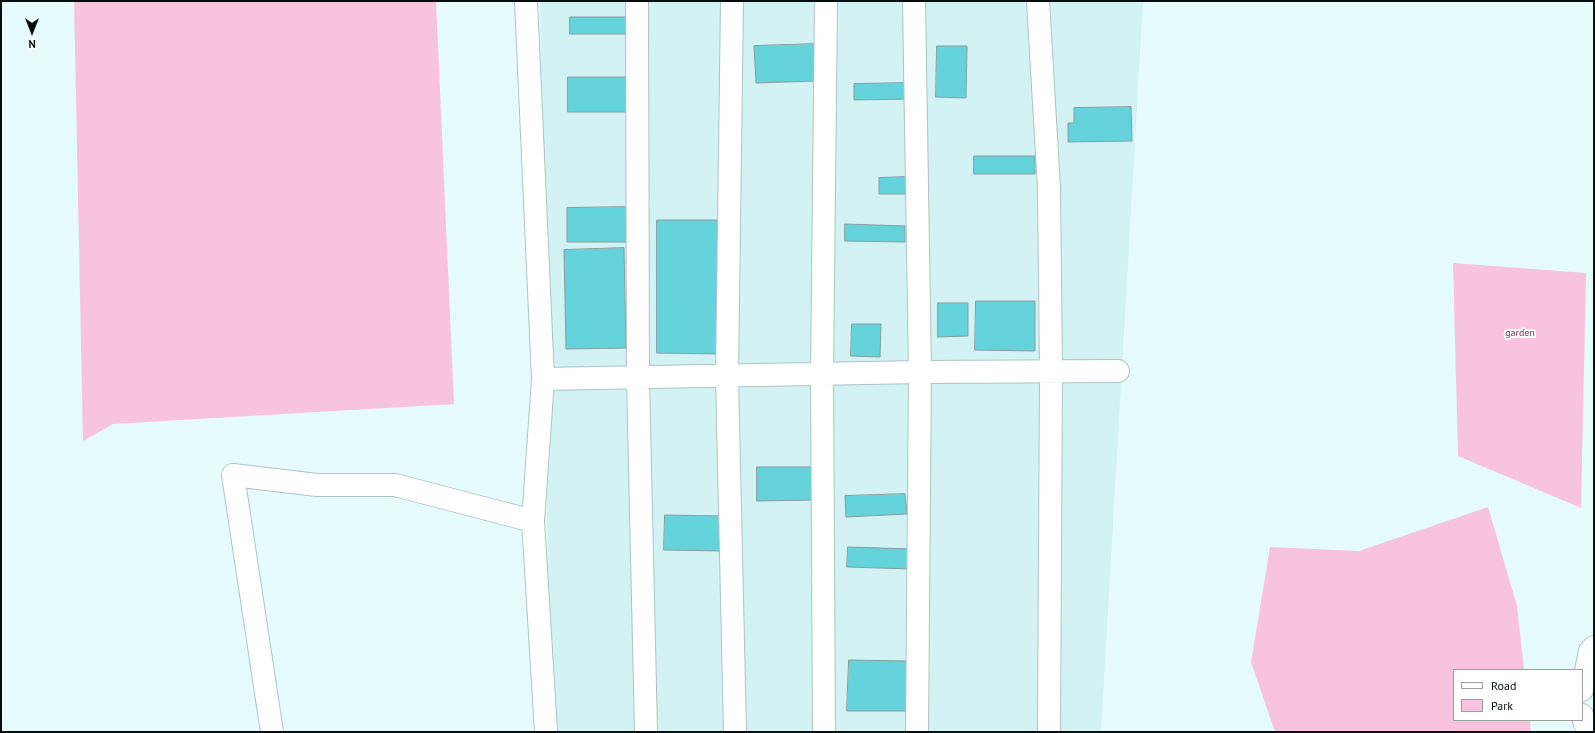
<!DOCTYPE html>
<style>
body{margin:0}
#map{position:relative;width:1595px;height:733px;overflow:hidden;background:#e6fbfd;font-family:"PT Sans",sans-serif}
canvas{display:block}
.frame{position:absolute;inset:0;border:2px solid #060d0e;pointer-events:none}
.legend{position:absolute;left:1453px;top:669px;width:130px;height:52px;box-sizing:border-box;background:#fff;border:1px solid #9b9e9f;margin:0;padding:5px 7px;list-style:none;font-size:12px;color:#060d0e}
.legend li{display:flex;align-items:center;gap:8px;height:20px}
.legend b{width:20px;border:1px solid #9b9e9f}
.north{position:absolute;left:12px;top:12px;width:40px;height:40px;-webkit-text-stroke:3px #fff;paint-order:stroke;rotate:180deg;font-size:11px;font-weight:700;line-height:16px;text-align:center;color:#060d0e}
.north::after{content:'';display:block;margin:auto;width:14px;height:18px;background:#060d0e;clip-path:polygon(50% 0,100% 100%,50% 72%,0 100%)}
</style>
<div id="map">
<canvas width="1595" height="733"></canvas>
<div class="frame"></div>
<ul class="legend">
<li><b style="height:5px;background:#fff"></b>Road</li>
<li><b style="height:11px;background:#f8c3df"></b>Park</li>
</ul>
<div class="north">N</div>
</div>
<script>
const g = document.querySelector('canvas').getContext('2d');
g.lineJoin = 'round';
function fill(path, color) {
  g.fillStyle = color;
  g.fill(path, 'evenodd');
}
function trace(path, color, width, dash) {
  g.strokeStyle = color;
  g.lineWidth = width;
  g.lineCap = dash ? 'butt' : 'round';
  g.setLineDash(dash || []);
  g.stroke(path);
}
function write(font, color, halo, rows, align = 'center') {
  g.font = font + ' "PT Sans",sans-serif';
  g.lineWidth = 4;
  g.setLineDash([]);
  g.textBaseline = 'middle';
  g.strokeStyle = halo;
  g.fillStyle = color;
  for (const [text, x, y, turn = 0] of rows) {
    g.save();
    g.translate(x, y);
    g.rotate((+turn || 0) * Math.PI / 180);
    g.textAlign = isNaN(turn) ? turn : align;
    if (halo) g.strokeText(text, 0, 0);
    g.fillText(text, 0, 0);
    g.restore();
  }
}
const built = new Path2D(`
 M540,1H1143L1101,732H550Z`);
const green = new Path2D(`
 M74,1H436L454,404L113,424L83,441Z
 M1453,263L1586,273L1581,508L1458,456Z
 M1488,507L1517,606L1524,670H1454V720H1530L1531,732H1275L1251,662L1270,547L1359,551Z`);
const building = new Path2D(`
 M570,17H630V34H570Z
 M815,44L816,81L756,83L754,46Z
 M937,46H967L966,98L936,97Z
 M568,77H628V112H568Z
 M909,83V99L854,100V84Z
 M1131,107L1132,141L1068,142V123H1074V108Z
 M974,156H1035V174H974Z
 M906,177V194H879V178Z
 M628,207V242H567V208Z
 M657,220H718V354L657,353Z
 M845,224L905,226V242L845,241Z
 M624,248L626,348L566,349L564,250Z
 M976,301H1035V351L975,350Z
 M938,303H968V336L938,337Z
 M852,324H881L880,357L851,356Z
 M757,467H815V500L757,501Z
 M905,494L907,514L846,517L845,496Z
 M665,515L723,516V551L664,550Z
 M848,547L912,549L911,569L847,567Z
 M849,660L908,661L907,711H847Z`);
const street = new Path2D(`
 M526,1L543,379L533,521L546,732
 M637,1L638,378L646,732
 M732,1L727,376L735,732
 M914,1L920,372L917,732
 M1038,1L1049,188L1051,372L1049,732
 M543,379L920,372L1118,371
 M1582,690L1590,651L1594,647
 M1582,715L1588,732
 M272,732L233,475L317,485H395L533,521
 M824,732L822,375L826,1`);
const parkNames = [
 ["garden",1520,333]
];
fill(built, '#d3f2f4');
fill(green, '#f8c3df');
fill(building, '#65d3dc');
trace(building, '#899d9e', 1);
trace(street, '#aec3c4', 24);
trace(street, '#fff', 22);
write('10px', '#832e63', '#fff', parkNames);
</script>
